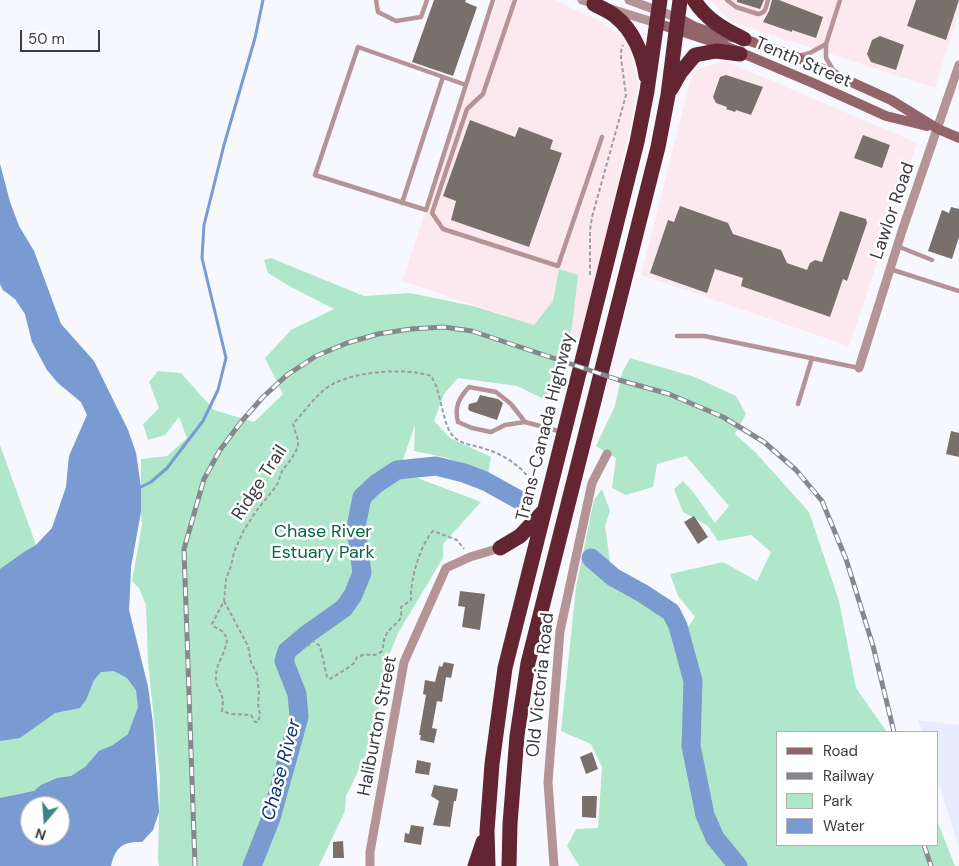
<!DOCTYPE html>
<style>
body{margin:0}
#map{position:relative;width:959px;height:866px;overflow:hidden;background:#f6f8fe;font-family:"DM Sans",sans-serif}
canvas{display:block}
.legend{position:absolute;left:776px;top:731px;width:162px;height:115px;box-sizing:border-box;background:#fff;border:1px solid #b1b1b3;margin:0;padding:6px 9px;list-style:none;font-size:15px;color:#3b3c40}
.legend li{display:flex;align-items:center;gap:10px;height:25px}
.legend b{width:25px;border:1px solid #b1b1b3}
.north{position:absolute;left:20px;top:796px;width:50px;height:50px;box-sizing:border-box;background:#fff;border:1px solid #b1b1b3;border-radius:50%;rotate:198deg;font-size:14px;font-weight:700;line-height:20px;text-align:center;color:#3b3c40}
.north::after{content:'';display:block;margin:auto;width:18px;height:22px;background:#3b8381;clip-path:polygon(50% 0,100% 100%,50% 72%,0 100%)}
.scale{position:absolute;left:20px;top:30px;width:80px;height:22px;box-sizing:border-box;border:2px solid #3b3c40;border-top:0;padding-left:6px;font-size:15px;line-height:18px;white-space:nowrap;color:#3b3c40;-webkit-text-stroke:4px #fff;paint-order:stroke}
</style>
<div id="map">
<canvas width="959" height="866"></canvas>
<ul class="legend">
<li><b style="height:6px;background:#93646a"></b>Road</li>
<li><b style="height:6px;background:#86888d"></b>Railway</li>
<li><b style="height:14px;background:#b0e7cb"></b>Park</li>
<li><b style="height:14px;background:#799bd2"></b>Water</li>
</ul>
<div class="north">N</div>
<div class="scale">50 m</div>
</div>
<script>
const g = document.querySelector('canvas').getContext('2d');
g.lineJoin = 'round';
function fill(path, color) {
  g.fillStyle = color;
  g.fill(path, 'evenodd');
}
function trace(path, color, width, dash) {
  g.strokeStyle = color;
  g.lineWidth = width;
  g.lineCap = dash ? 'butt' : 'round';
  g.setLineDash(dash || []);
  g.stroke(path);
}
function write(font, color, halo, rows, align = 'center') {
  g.font = font + ' "DM Sans",sans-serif';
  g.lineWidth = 5;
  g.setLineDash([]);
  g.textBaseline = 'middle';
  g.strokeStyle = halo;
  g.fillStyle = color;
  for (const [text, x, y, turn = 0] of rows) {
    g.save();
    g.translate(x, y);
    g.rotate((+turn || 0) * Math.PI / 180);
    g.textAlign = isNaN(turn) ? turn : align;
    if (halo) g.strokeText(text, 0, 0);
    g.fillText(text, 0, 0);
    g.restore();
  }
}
const commercial = new Path2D(`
 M497,0H554L600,21L627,39L639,84L612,211L580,339L553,325L542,328L402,281Z
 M710,0H959V12L935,88L732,22Z
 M725,61L917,143L849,346L641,275L693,70Z`);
const built = new Path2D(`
 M918,720L959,725V848L938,781V732H922Z`);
const green = new Path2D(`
 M0,164L10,202L19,226L34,251L61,324L94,361L128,430L136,453L141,492V459L167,456L187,438L179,417L165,435L148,440L143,424L159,408L149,382L158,371L181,373L214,410L254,422L283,394L265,358L291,330L334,309L291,287L268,273L264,260L271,258L364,296L410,293L473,306L534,325L553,301L559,269L578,275L572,327L546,400L517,386L458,378L444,394L434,421L450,438L491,457L488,474L448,458L414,451L415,425L399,471L481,502L443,544V558L398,633L388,658L370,754L367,753L346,796L345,811L319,866H159L158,860L160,777L148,662L146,605L139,588L132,581L142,524L141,513L131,567L129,610L148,686L153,724L159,812L153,830L142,842C123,841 115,847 111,866H0V445L36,545L52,528L66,487L69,456L87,415L81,402L58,383L47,370L32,342L25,314L15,299L3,290L0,284ZM30,806H60V836H30Z
 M630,358L695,377L736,396L746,414L735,434L756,453L809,512L839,601L856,688L887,732H778V845H938V823L955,866H579L567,846L576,829L598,828L602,767L591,744L561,731L576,587L594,500L602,489L610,511L605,526L611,569L664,607L686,630L695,617L678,596L670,574L723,562L757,581L771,552L751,535L718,541L708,526L683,512L674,489L683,481L694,493L715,523L729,506L686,456L657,464L653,487L626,495L612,488L616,458L596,446L615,406L622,373Z`);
const water = new Path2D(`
 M0,164L10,202L19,226L34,251L61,324L94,361L128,430L136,453L141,487V511L131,567L129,610L148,687L153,724L159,812L153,830L142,842C123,841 115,847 111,866H0V798L34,791L41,785L57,778L71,776L85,767L99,751L113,745L128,734L138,707L136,690L127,678L114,671L101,672L94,680L86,700L80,708L55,713L20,738L0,741V569L24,552L36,545L52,528L66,487L69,456L87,415L81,402L58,383L47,370L32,342L25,314L15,299L3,290L0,284ZM30,806H60V836H30Z`);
const stream = new Path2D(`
 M141,487L151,482L167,468L203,421L218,390L226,358L202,258L204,225L224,145L255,38L263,0`);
const river = new Path2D(`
 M591,558L613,577L642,593L671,612L678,626L693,681L691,746L705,815L715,838L738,866
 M252,866L271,818L299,717L297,694L284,661L287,651L306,635L344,608L353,595L362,573L356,527L362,497L376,484L397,470L436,466L464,473L485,481L523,502`);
const building = new Path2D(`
 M434,0H466L465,2L477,7L453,76L412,62Z
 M737,0H764L760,9L737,2Z
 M772,0H779L823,17L816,38L792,30V32L763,22L769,11Z
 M916,0H959L946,40L907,26Z
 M880,36L904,45L896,70L871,62L867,54L872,40Z
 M726,75L763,87L751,115L736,110L735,112L726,109L727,107L716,103L713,97L720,77Z
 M470,120L515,137L519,127L553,140L550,149L562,153L529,247L451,220L456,201L443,196Z
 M863,135L890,145L882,168L854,158Z
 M680,206L728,223L733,234L781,250L787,263L807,270L810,263L815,260L822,262L840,211L866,219L867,223L847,281L843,279L830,317L741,286L743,278L715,269L707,293L650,273L668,220L674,222Z
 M951,207L959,209V237L952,259L928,251L942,210L949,213Z
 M480,395L498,399L503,403L497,420L470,411L468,409L469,404L477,402Z
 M951,431L959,433V457L946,454Z
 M694,516L708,537L698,544L684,522Z
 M460,591L485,594L480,630L462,627L465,607L458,606Z
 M444,662L454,664L451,678L446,677L442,702L437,701L432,728L437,729L434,743L420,740L421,735H419L426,695L423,694L425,680L435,682L439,666L442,667Z
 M592,752L598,769L586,774L580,757Z
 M417,760L431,763L429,775L415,773Z
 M434,785L458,789L456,801H454L450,827L433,825L439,801L431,796Z
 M582,796H597L596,818L582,817Z
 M411,825L424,827L421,845L404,842L405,833L409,834Z
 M343,841L344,858H333V842Z`);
const path = new Path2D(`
 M590,275V230L592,217L626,95L621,58V51L623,45
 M525,511L533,483L539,477
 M224,601L248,646L251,662L257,674L259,693L258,704L260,715L258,722H255L251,715L231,714L222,711C226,691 215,691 216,676C216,663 227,651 227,638L222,631L213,626L212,624L224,601L226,579L231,566L234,552L244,530L257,510L277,485L282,471L292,458L298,447V440L293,424C303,413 312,400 324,390C345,371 406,367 431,376C442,392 442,426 454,437C461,444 471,445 479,447C501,453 520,464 533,483
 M308,646L312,640L320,646L327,677L330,679C337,674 346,670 353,664C357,660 355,657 360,656C369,652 373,659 382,651C384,645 383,640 386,635C393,622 403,625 401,607L411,600C410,580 420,545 433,531L457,540L464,549`);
const lane = new Path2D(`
 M376,0L378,12L396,21L421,17L427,0
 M515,0L483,94L467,109L432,213L443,229L558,266L602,137
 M727,0L736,7L758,14C766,13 766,7 768,0
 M798,56L810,53L826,44
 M835,73L826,58V44L840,0
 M466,85L358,47L315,175L426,210L493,0
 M402,203L443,77
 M897,246L932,260
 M890,269L959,291
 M677,336H704L859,368
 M798,404L812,358
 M525,422L505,425L491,432L472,428L458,422C454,407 459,398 469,387L496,392L511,404L525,422L562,432`);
const street = new Path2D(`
 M582,0L598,5
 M629,0L678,18
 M611,9L656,23
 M859,368L902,231L959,65
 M370,866V852L404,662L446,568L470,557L500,548
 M554,866L548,782L560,631L592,483L607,454`);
const secondary = new Path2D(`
 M678,18L695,27L720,35L744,39L794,56L891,100L938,129L959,138
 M656,23L723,45L813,83L886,116L927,126`);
const highway = new Path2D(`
 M694,0C706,19 723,29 744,39
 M594,4C601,8 609,11 615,16C633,30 643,54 646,76
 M671,89L680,73L695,55L716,51L740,54
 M500,548L520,536L542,513
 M475,866L483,842
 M488,866L487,831L492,764L505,668L637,142L647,91L660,0
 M509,866L510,824L517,736L528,663L658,147L668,95L680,0`);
const rail = new Path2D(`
 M924,845L931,866
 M195,866L184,549L204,479L220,450L241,422L263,397L287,375L316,356L347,343L378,334L411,329L443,327L472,331L619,380L669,394L723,417L764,442L796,470L822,501L846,559L873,646L894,732`);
const streetNames = [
 ["Tenth Street",803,63,23],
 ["Lawlor Road",893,211,-71],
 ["Trans-Canada Highway",546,427,-76],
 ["Ridge Trail",260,483,-57],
 ["Old Victoria Road",541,685,-84],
 ["Haliburton Street",378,726,-79]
];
const parkNames = [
 ["Chase River",323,532],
 ["Estuary Park",323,553]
];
const waterNames = [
 ["Chase River",282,770,-75]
];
fill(commercial, '#fce8ef');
fill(built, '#e7edfe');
fill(green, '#b0e7cb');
fill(water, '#799bd2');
trace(stream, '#799bd2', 3);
trace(river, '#799bd2', 19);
fill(building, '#79706b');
trace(path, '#9c9da2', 2, [4, 2.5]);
trace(lane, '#b59498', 4.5);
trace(street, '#b59498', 9);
trace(secondary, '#93646a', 10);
trace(highway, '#622531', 15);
trace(rail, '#86888d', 5);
trace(rail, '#fff', 3, [9]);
write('18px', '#3b3c40', '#fff', streetNames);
write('18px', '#066545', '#fff', parkNames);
write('italic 19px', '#0d3677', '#fff', waterNames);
</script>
